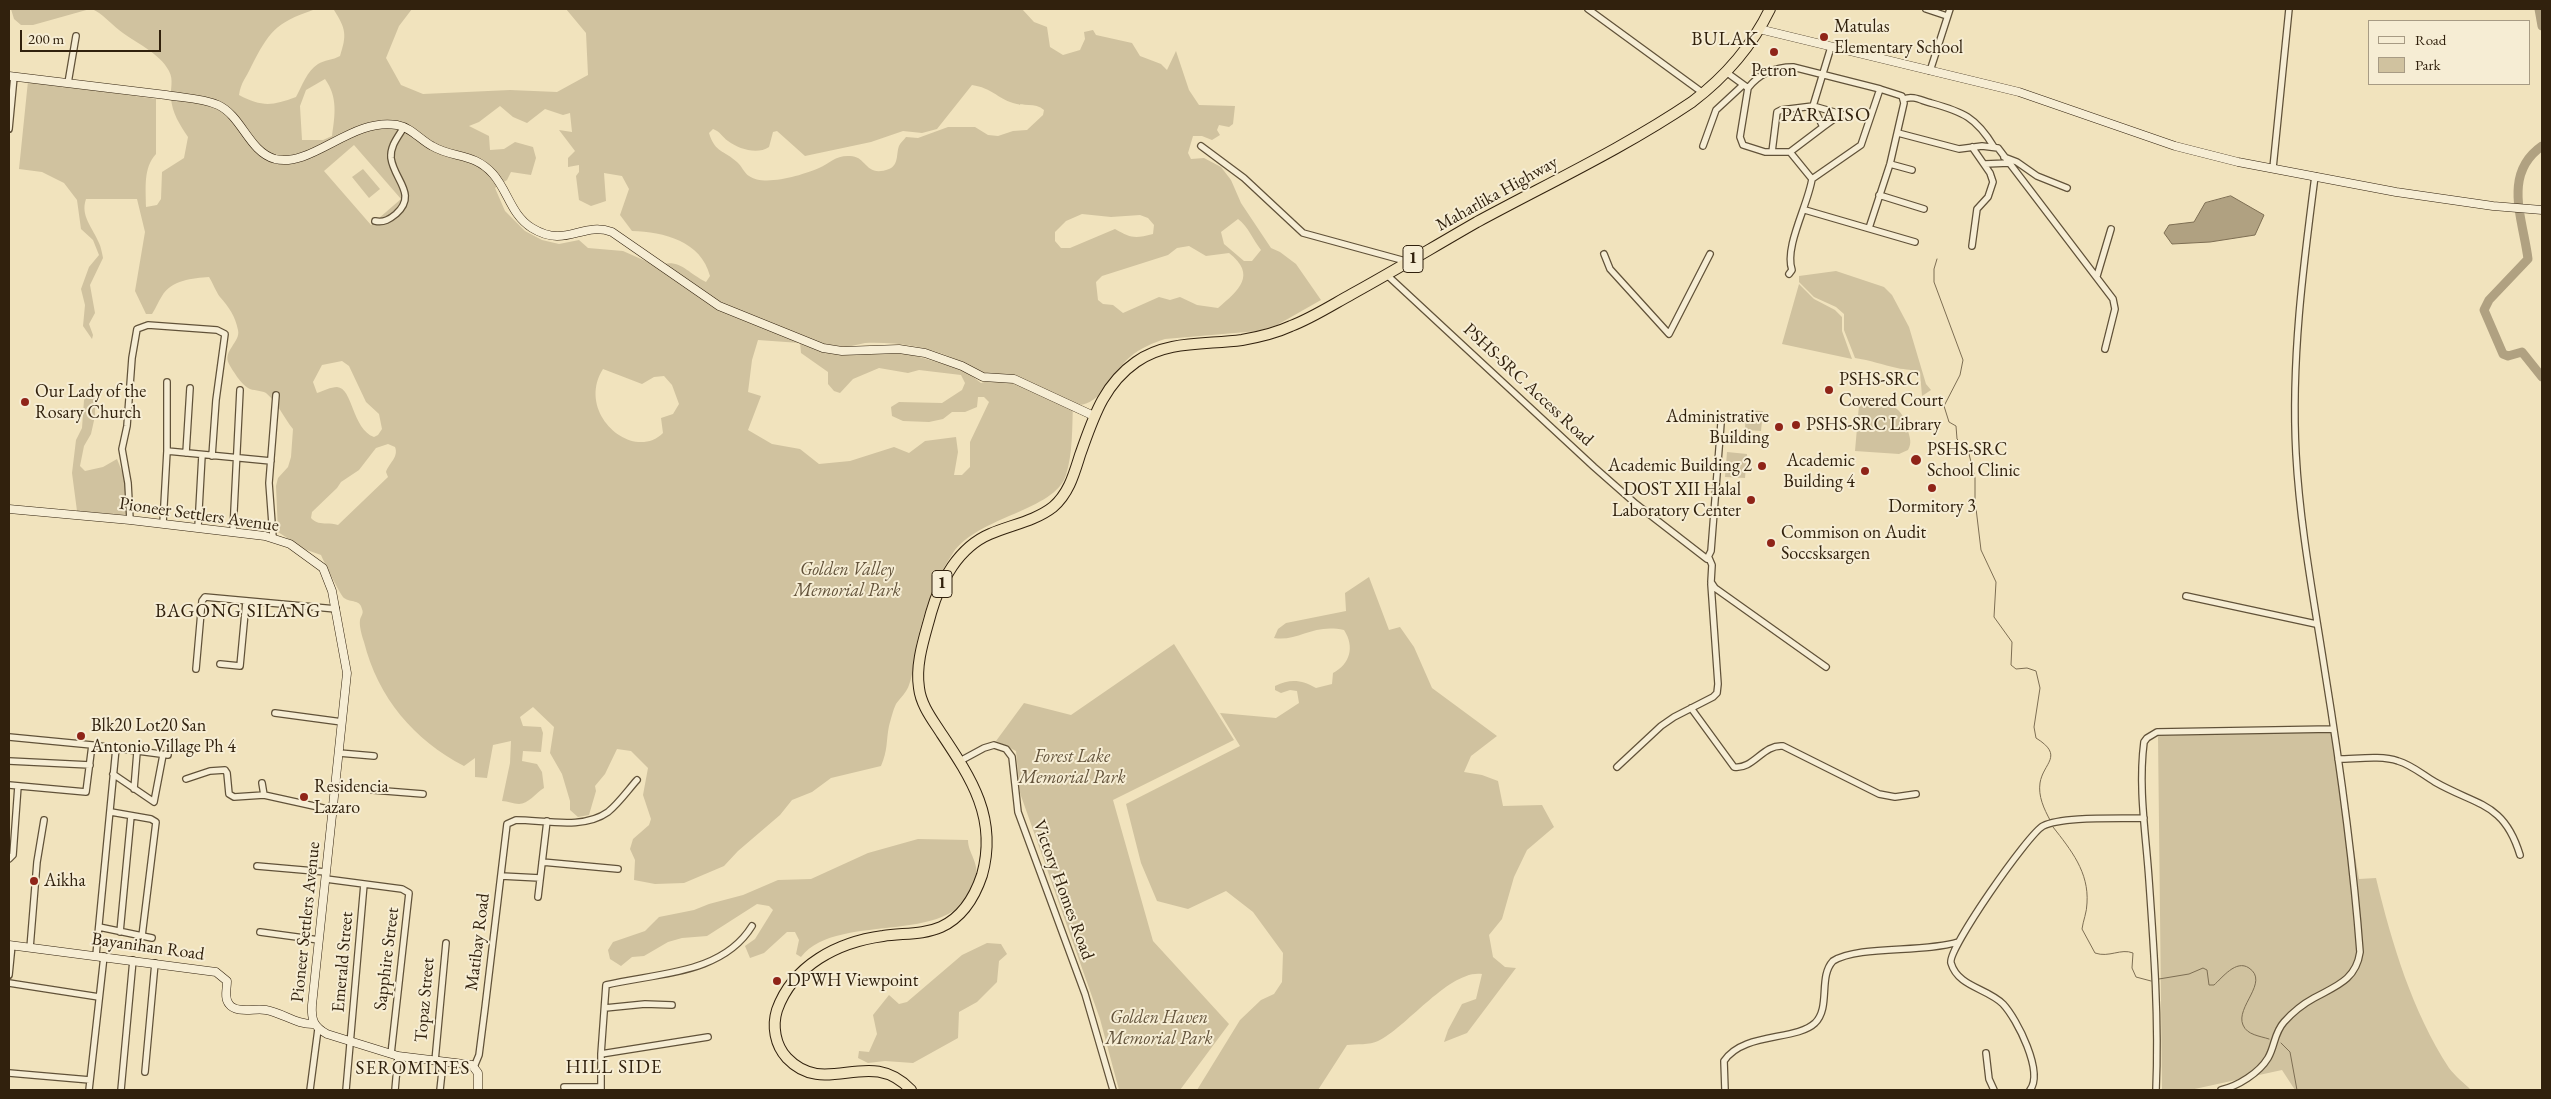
<!DOCTYPE html>
<style>
body{margin:0}
#map{position:relative;width:2551px;height:1099px;overflow:hidden;background:#f1e3bd;font-family:"EB Garamond",serif}
canvas{display:block}
.frame{position:absolute;inset:0;border:10px solid #31210d;pointer-events:none}
.legend{position:absolute;left:2368px;top:20px;width:162px;height:65px;box-sizing:border-box;background:#f6edd4;border:1px solid #a79b84;margin:0;padding:6px 9px;list-style:none;font-size:15px;color:#31210d}
.legend li{display:flex;align-items:center;gap:10px;height:25px}
.legend b{width:25px;border:1px solid #a79b84}
.scale{position:absolute;left:20px;top:30px;width:141px;height:22px;box-sizing:border-box;border:2px solid #31210d;border-top:0;padding-left:6px;font-size:15px;line-height:18px;white-space:nowrap;color:#31210d;-webkit-text-stroke:4px #f6edd4;paint-order:stroke}
</style>
<div id="map">
<canvas width="2551" height="1099"></canvas>
<div class="frame"></div>
<ul class="legend">
<li><b style="height:6px;background:#f6edd4"></b>Road</li>
<li><b style="height:14px;background:#d0c29f"></b>Park</li>
</ul>
<div class="scale">200 m</div>
</div>
<script>
const g = document.querySelector('canvas').getContext('2d');
g.lineJoin = 'round';
function fill(path, color) {
  g.fillStyle = color;
  g.fill(path, 'evenodd');
}
function trace(path, color, width, dash) {
  g.strokeStyle = color;
  g.lineWidth = width;
  g.lineCap = dash ? 'butt' : 'round';
  g.setLineDash(dash || []);
  g.stroke(path);
}
function write(font, color, halo, rows, align = 'center') {
  g.font = font + ' "EB Garamond",serif';
  g.lineWidth = 4;
  g.setLineDash([]);
  g.textBaseline = 'middle';
  g.strokeStyle = halo;
  g.fillStyle = color;
  for (const [text, x, y, turn = 0] of rows) {
    g.save();
    g.translate(x, y);
    g.rotate((+turn || 0) * Math.PI / 180);
    g.textAlign = isNaN(turn) ? turn : align;
    if (halo) g.strokeText(text, 0, 0);
    g.fillText(text, 0, 0);
    g.restore();
  }
}
const green = new Path2D(`
 M11,9H90L33,25H21L14,19Z
 M92,9H412L399,26L386,58L401,85L423,94L510,90L557,92L588,75L586,33L566,9H1022L1034,22L1047,27L1050,47L1063,55L1080,50L1085,39L1084,32L1093,30L1096,35L1132,43L1140,56L1161,64L1167,70L1176,51L1189,90L1199,105L1235,106L1233,124L1229,127L1219,125L1217,130L1220,135L1212,140L1202,136H1193L1188,153L1191,159L1204,158L1221,167L1231,180L1241,203L1271,248L1280,252L1296,264L1321,300L1277,325L1258,331L1165,339C1153,343 1140,348 1130,357C1112,372 1099,411 1073,404C1072,427 1073,453 1066,475C1055,511 978,516 953,553C936,578 924,611 917,641C914,655 914,672 909,685C907,692 900,698 896,704C893,710 891,719 889,726C886,741 888,750 881,766L831,778L812,792L792,800L780,815L738,851L724,866L684,883L655,884L634,880L635,860L630,849L633,839L649,825L651,819L643,795L648,768L631,751L617,749L605,774L595,786L596,791L589,815L578,817L570,810V801L562,774L550,753L554,727L533,707L520,717L523,726L541,727L543,733L541,752L523,751L522,761L537,764L542,772L544,788C536,793 528,804 519,804C513,804 508,801 502,801L510,763L511,741L493,745L487,778L475,777V758L464,766C414,740 378,698 364,642C362,636 359,626 360,620C361,615 364,614 362,609C360,599 351,603 344,598C341,596 323,560 321,555L304,549L278,532L276,486L278,478L288,467L291,457L293,429C283,417 279,404 266,393C261,390 253,391 248,388C241,384 233,371 229,364C222,351 241,342 238,330C235,316 229,307 220,297C216,292 213,283 209,277C193,278 171,280 162,296C158,302 156,308 152,314H146L135,291L145,232L137,199H86C80,216 93,228 99,243C101,247 102,253 103,258L90,285L95,313L89,324L93,335L92,339L83,326L85,305L81,289L89,267L99,255L93,240L81,229L77,200L64,183L42,172L19,169L28,81L156,99V154C143,168 146,188 146,207L157,205L161,199L162,172L184,158L188,137C180,125 172,113 171,98C170,89 174,80 169,71C160,53 134,42 119,30C109,22 103,14 92,9ZM313,10H334C346,29 347,35 340,56C333,60 324,60 318,64C307,71 302,86 296,97C272,106 262,107 239,95C241,82 246,78 251,67C269,32 275,23 313,10ZM325,79C338,97 335,115 332,136L323,140H302L300,106L306,90ZM972,85C992,88 997,98 1013,103C1023,107 1035,102 1044,110L1043,115L1027,130L1013,131L998,136L988,135L975,127H948L918,138L906,137C904,140 900,143 899,146C896,154 899,165 889,169C865,178 867,156 850,156C836,155 830,163 819,168C803,175 764,187 749,176C744,173 742,166 737,162C724,150 715,153 709,133L713,129C721,132 722,137 728,141C739,149 757,155 769,147L773,132L777,131L805,156L871,142L903,131L922,133L937,129ZM500,106L513,117L527,123L545,109L563,115L570,113L572,132L559,130L575,151L568,158V167L579,165V172L576,176L579,200L591,206L606,201L604,173L622,176L629,189L620,215L632,231C664,232 701,241 710,276L706,282C686,272 679,257 657,266L623,251L588,248L579,240L559,244L542,240L525,231L505,211L495,188L507,180L511,172L531,175L536,158L533,147L515,142L504,149L490,150L489,136L469,126L479,122ZM354,145L401,199L371,225L324,171ZM1082,214L1111,217L1140,215L1148,218L1154,225L1153,234C1134,239 1131,238 1115,229L1070,248H1061L1055,241V232L1066,221ZM1238,219C1248,226 1253,240 1261,250L1252,261H1244L1224,244L1221,232ZM1189,246L1206,256L1229,253C1257,275 1239,290 1218,308L1197,305L1180,297L1170,300L1159,297L1123,313L1113,305L1103,304L1098,300L1096,282L1102,276L1168,255L1177,248ZM758,340L800,343L801,353L828,372V384L834,391L840,393L853,379L879,368L908,373L919,370L961,375L965,383L962,390L942,403L899,402L891,407L892,416L903,421L929,422L943,419L952,412H965L977,407L978,397H984L989,402L970,442V467L962,475H954L958,452L956,437L925,441L909,453L894,447L850,461L819,464L800,449L772,444L748,430L761,396L748,392L752,360ZM865,343C896,342 925,346 953,358C965,363 976,370 989,375L988,381L981,383L964,370L895,350L825,351L823,344L847,347ZM342,361L349,366L366,402L379,414L382,429L378,435L374,437C352,429 353,388 337,387C331,387 323,391 317,393L313,382L322,365ZM603,369L642,384L654,377L664,376L672,385L679,404L673,414L661,418L663,433C633,463 575,413 603,369ZM388,444L395,447C399,457 389,463 386,472L388,477L338,525C328,521 319,527 311,518L312,512L337,488L341,482L359,470L376,448Z
 M363,169L380,189L369,198L352,177Z
 M1836,271L1884,287L1892,295L1909,327L1926,384L1931,390L1922,396L1920,373C1913,369 1906,370 1897,368C1883,365 1870,360 1855,358L1844,330V314L1836,307L1814,297L1799,282V276Z
 M1799,284L1814,299L1835,310L1842,317V331L1852,359L1782,344Z
 M90,390L95,391V416L91,434L84,446L80,466L85,471L103,467L117,459L125,479L127,515L77,511L72,473L76,440L82,428L84,400Z
 M1859,405C1888,407 1900,398 1908,431C1910,438 1912,443 1908,450L1899,454L1855,451Z
 M1746,410L1763,411L1761,431L1745,430Z
 M1727,452L1747,454L1745,478L1725,477Z
 M1369,577L1389,630L1400,627L1414,647L1432,688L1497,736L1471,756L1464,772L1482,775L1498,781L1503,806L1542,805L1554,827L1527,850L1514,877L1502,919L1489,935L1493,957L1505,967L1516,968L1467,1033L1444,1042L1448,1030L1462,1004L1476,999L1482,974C1450,969 1406,1028 1378,1041C1370,1045 1356,1044 1347,1045L1318,1090H1197L1240,1020L1261,1000L1274,994L1282,982L1283,953L1253,912L1226,891L1188,909L1157,901L1141,863L1126,804L1240,746L1220,713L1276,718L1299,703L1297,691L1290,690L1281,693L1275,690V686C1291,678 1302,680 1316,688L1332,684L1333,673C1350,664 1355,647 1344,630C1313,623 1298,642 1274,638L1278,629L1286,623L1346,611L1345,593Z
 M1174,644L1234,740L1113,800L1153,941L1229,1024L1180,1090H1119L1100,1019L1020,793L1016,751L996,741L1024,703L1071,715Z
 M2333,729L2359,879L2376,878C2392,944 2412,1011 2449,1068C2455,1076 2464,1083 2471,1090H2295L2282,1070L2190,1090H2162L2158,736Z
 M918,839L968,840C968,853 979,862 976,877C961,952 840,908 801,957L796,954L799,940L795,932H787L764,953L750,958L745,946L755,939L773,910L769,906L757,904L707,936L682,938L668,942L644,956L632,957L621,966L610,959L608,950L613,942L645,931L659,917L694,910L709,904L743,895L778,880L811,879L868,853Z
 M987,943L1001,944L1007,954L999,961L997,982L977,1002L959,1012L958,1038L913,1063L885,1061L868,1063L858,1058L859,1051L869,1052L877,1034L873,1015L889,995L899,1004L907,1002L962,955Z`);
const water = new Path2D(`
 M2231,196L2264,215L2255,235L2210,242L2172,244L2164,233L2169,225L2194,222L2205,203Z`);
const stream = new Path2D(`
 M1937,259L1934,269V282L1963,360L1960,375L1944,406L1949,422L1956,426L1957,439L1968,450L1975,478V500L1981,550L1996,582L1994,617L2012,642L2011,665L2016,669L2027,668L2036,671L2040,688L2034,727L2036,738C2065,756 2043,763 2040,783C2038,796 2044,809 2050,820
 M2053,827C2071,850 2089,872 2087,903C2087,912 2083,921 2082,929L2095,953C2109,958 2121,948 2133,953L2132,968L2136,977L2151,981
 M2159,979L2189,974L2203,968L2207,970L2209,985H2214C2222,978 2236,959 2249,968C2270,982 2235,1007 2243,1025C2247,1035 2260,1036 2269,1039
 M2281,1043L2290,1052L2297,1090`);
const river = new Path2D(`
 M2539,9L2542,26
 M2542,146C2502,174 2523,219 2528,259L2489,300L2484,310L2503,354L2508,356L2522,352L2542,377`);
const street = new Path2D(`
 M1588,9L1703,93
 M1926,9L1947,16
 M1930,71L1950,9
 M1726,72L1748,88L1740,137L1743,145L1765,152H1790L1823,127L1813,106L1831,47
 M68,83L76,36
 M1748,88C1759,74 1775,67 1793,67L1880,89L1861,145L1812,179L1790,152
 M1904,99C1913,95 1922,101 1931,103C1963,112 1976,117 1994,147
 M1841,114L1850,117
 M9,129L14,77
 M1898,133L1959,149L1982,146L1998,148L2113,299L2115,309L2105,349
 M1201,146L1244,178L1303,233L1409,262
 M1703,146L1716,110L1743,85
 M1772,152L1777,112L1781,110L1813,106L1841,114L1823,127
 M2004,157L2017,162L2037,176L2067,188
 M1890,164L1912,170
 M1985,164L2009,163
 M2273,168L2289,9
 M1879,195L1924,209
 M1805,210L1915,242
 M375,221C384,223 390,219 396,214C418,194 394,180 391,158C390,146 398,137 404,127
 M1869,228L1890,164L1904,103L1902,96L1880,89
 M1972,246L1977,209L1988,197L1993,182L1990,173L1972,147
 M1604,254L1610,269L1669,334L1710,254
 M1789,274L1792,270C1784,247 1808,205 1812,179
 M1387,275L1594,467L1636,504L1707,559L1711,551L1721,423
 M2097,276L2111,229
 M167,451L271,461
 M186,453L190,388
 M130,520L128,483L122,449L127,426L132,358L137,329L148,325L217,330L225,334L216,400L212,456
 M163,523L167,451V382
 M198,527L202,455
 M233,531L240,390
 M273,537L269,483L276,395
 M1709,558L1712,565L1711,582L1715,588L1826,667
 M2186,596L2316,624
 M220,664L240,666L246,602
 M196,669L202,601L205,597L336,609
 M1691,708L1734,767C1753,770 1763,744 1783,746L1879,794L1895,797L1916,794
 M275,713L342,722
 M9,737L92,745L86,792L9,785
 M92,745L168,755
 M339,753L374,756
 M2338,759C2356,759 2381,755 2398,761C2412,765 2423,775 2435,782C2477,806 2504,802 2520,855
 M9,761L90,765
 M960,761L984,748L994,745L1006,749L1012,757L1018,812L1085,994L1113,1090
 M1617,767L1661,726L1674,717L1713,697L1717,693L1718,684L1711,584
 M113,774L154,802L163,755
 M186,779L210,771L225,770L227,773L229,794L234,797L264,795L262,783
 M335,787L423,794
 M134,789L137,752
 M264,795L332,810
 M111,812L151,819L156,822L142,936
 M9,859L13,855L18,786
 M542,862L618,869
 M257,866L326,872
 M501,876L540,878
 M326,879L402,889L409,893L391,1054
 M538,897L547,821
 M99,927L152,938
 M120,932L131,816
 M260,932L319,940
 M30,948L37,862L44,820
 M96,955L116,748
 M9,975L12,945
 M9,983L99,997
 M605,1008L645,1004L672,1005
 M1986,1053L1989,1079L1994,1090
 M601,1054L708,1037
 M435,1061L446,943
 M474,1067L479,1055L485,1008L507,824L516,820C544,820 583,830 608,812C619,803 628,790 637,780
 M145,1072L155,963
 M9,1073L90,1080
 M564,1087H599
 M89,1090L104,956
 M121,1090L133,960
 M310,1090L318,1029
 M346,1090L364,884
 M395,1090L398,1056
 M440,1090L443,1062
 M601,1090V1054L606,985C655,973 722,975 752,926
 M1725,1090L1724,1061C1743,1032 1796,1041 1815,1023C1831,1007 1818,977 1833,961C1859,945 1923,953 1958,942
 M2030,1090C2044,1072 2017,1019 2003,1004C1987,988 1958,987 1951,963C1947,950 2028,834 2043,826C2063,816 2120,819 2144,818
 M2156,1090C2159,1020 2154,950 2149,880C2146,835 2138,788 2144,742L2147,738L2157,732L2333,729
 M2221,1090C2238,1086 2259,1073 2268,1058C2275,1046 2274,1033 2284,1022C2292,1013 2303,1004 2314,998C2336,986 2356,980 2360,952C2353,858 2340,765 2325,672C2314,600 2300,527 2296,454C2291,361 2303,268 2315,176`);
const secondary = new Path2D(`
 M1759,29L2019,92L2175,146L2238,162L2396,192L2493,206L2542,210
 M9,76C61,82 114,89 166,95C184,98 202,98 218,105C242,116 249,152 275,159C312,168 352,117 397,125C412,128 419,139 432,146C454,159 473,152 493,174C508,191 511,215 532,228C566,249 582,221 612,232L719,306L823,348L842,351L899,349L925,353L962,366L983,377L1014,379L1094,416
 M9,509L130,520L265,536L290,544L323,568L332,591L347,673L312,1005C311,1020 314,1027 327,1034L398,1056L472,1065L478,1073V1090
 M9,945L216,972L227,981C227,989 224,998 229,1004C236,1014 255,1008 266,1010C283,1013 297,1025 314,1024`);
const highway = new Path2D(`
 M911,1090C869,1045 826,1099 787,1058C775,1045 772,1026 777,1010C793,965 838,942 883,936C902,933 923,935 941,927C963,917 975,896 982,875C998,818 971,778 941,733C932,719 921,705 919,688C915,663 925,636 931,613C940,581 959,547 990,534C1011,525 1035,521 1053,507C1069,493 1074,474 1080,455C1093,419 1103,385 1136,362C1167,340 1206,345 1242,340C1259,337 1276,333 1291,326C1312,318 1332,305 1352,294C1394,271 1435,246 1477,222C1549,183 1624,148 1692,102C1725,77 1752,46 1770,9`);
const markers = [
 [1824,37,5,"#8f2418"],
 [1774,52,5,"#8f2418"],
 [1829,390,5,"#8f2418"],
 [25,402,5,"#8f2418"],
 [1796,425,5,"#8f2418"],
 [1779,427,5,"#8f2418"],
 [1916,460,6,"#8f2418"],
 [1762,466,5,"#8f2418"],
 [1865,471,5,"#8f2418"],
 [1932,488,5,"#8f2418"],
 [1751,500,5,"#8f2418"],
 [1771,543,5,"#8f2418"],
 [81,736,5,"#8f2418"],
 [304,797,5,"#8f2418"],
 [34,881,5,"#8f2418"],
 [777,981,5,"#8f2418"]
];
const shields = [
 [1413,259,20],
 [942,584,20]
];
const shieldNames = [
 ["1",1413,259],
 ["1",942,584]
];
const poiNames = [
 ["Matulas",1834,27],
 ["Elementary School",1834,48],
 ["Petron",1774,71,"center"],
 ["PSHS-SRC",1839,380],
 ["Covered Court",1839,401],
 ["Our Lady of the",35,392],
 ["Rosary Church",35,413],
 ["Administrative",1769,417,"right"],
 ["Building",1769,438,"right"],
 ["PSHS-SRC Library",1806,425],
 ["PSHS-SRC",1927,450],
 ["School Clinic",1927,471],
 ["Academic",1855,461,"right"],
 ["Building 4",1855,482,"right"],
 ["Academic Building 2",1752,466,"right"],
 ["DOST XII Halal",1741,490,"right"],
 ["Laboratory Center",1741,511,"right"],
 ["Dormitory 3",1932,507,"center"],
 ["Commison on Audit",1781,533],
 ["Soccsksargen",1781,554],
 ["Blk20 Lot20 San",91,726],
 ["Antonio Village Ph 4",91,747],
 ["Residencia",314,787],
 ["Lazaro",314,808],
 ["Aikha",44,881],
 ["DPWH Viewpoint",787,981]
];
const streetNames = [
 ["Maharlika Highway",1497,194,-29],
 ["PSHS-SRC Access Road",1528,385,43],
 ["Pioneer Settlers Avenue",199,515,8],
 ["Victory Homes Road",1063,890,70],
 ["Pioneer Settlers Avenue",306,922,-84],
 ["Matibay Road",478,942,-83],
 ["Bayanihan Road",148,947,8],
 ["Sapphire Street",387,959,-83],
 ["Emerald Street",343,962,-85],
 ["Topaz Street",425,1000,-85]
];
const parkNames = [
 ["Golden Valley",847,570],
 ["Memorial Park",847,591],
 ["Forest Lake",1072,757],
 ["Memorial Park",1072,778],
 ["Golden Haven",1159,1018],
 ["Memorial Park",1159,1039]
];
const neighbourhoodNames = [
 ["BULAK",1725,40],
 ["BAGONG SILANG",238,612],
 ["HILL SIDE",614,1068],
 ["SEROMINES",413,1069]
];
const quarterNames = [
 ["PARAISO",1826,116]
];
fill(green, '#d0c29f');
fill(water, '#b0a181');
trace(water, '#7d6e53', 1);
trace(stream, '#7d6e53', 1);
trace(river, '#b0a181', 9);
trace(street, '#615239', 8);
trace(secondary, '#31210d', 9);
trace(highway, '#31210d', 12);
trace(street, '#f6edd4', 5.5);
trace(secondary, '#f6edd4', 8);
trace(highway, '#f1e3bd', 10);
for (const [x, y, r, color] of markers) {
  const dot = new Path2D();
  dot.arc(x, y, r, 0, 2 * Math.PI);
  g.fillStyle = color;
  g.fill(dot);
  trace(dot, '#f6edd4', 2);
}
for (const [x, y, w] of shields) {
  const box = new Path2D();
  box.roundRect(x - w / 2, y - 13.5, w, 27, 4);
  g.fillStyle = '#f6edd4';
  g.fill(box);
  trace(box, '#31210d', 1);
}
write('bold 16px', '#31210d', null, shieldNames);
write('18px', '#31210d', '#f6edd4', poiNames, 'left');
write('18px', '#31210d', '#f6edd4', streetNames);
write('italic 18px', '#615139', '#f6edd4', parkNames);
g.letterSpacing = '1px';
write('19px', '#31210d', '#f6edd4', neighbourhoodNames);
g.letterSpacing = '0px';
g.letterSpacing = '1px';
write('20px', '#31210d', '#f6edd4', quarterNames);
g.letterSpacing = '0px';
</script>
